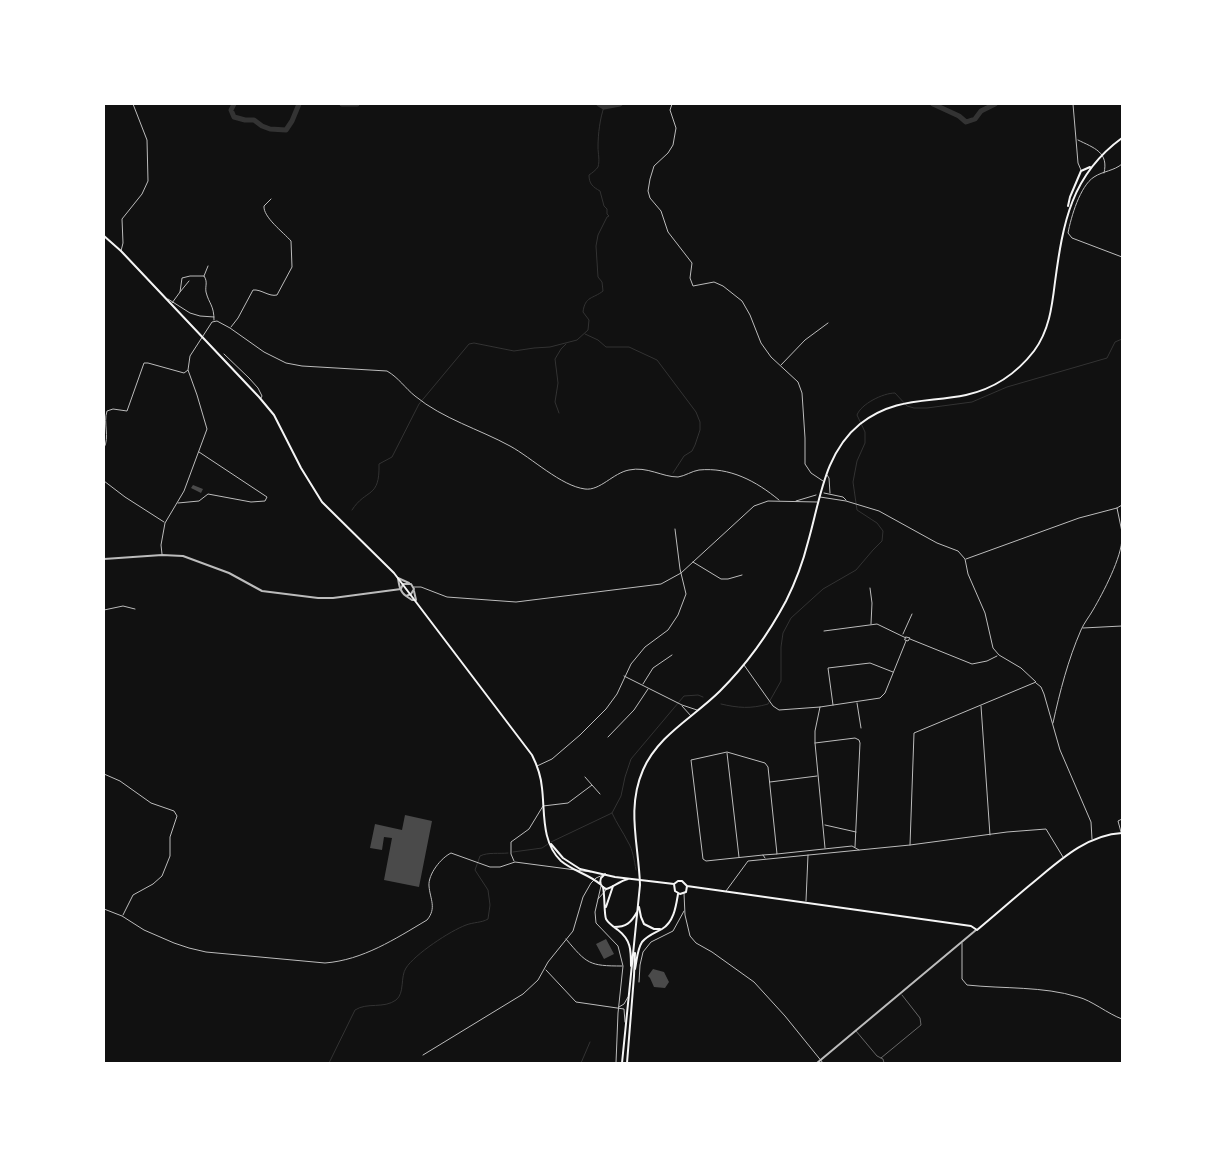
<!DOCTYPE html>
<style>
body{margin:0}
#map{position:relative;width:1226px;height:1167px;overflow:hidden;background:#111;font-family:Montserrat,sans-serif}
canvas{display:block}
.frame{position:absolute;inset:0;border:105px solid #fff;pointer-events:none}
</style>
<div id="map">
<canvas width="1226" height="1167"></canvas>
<div class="frame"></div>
</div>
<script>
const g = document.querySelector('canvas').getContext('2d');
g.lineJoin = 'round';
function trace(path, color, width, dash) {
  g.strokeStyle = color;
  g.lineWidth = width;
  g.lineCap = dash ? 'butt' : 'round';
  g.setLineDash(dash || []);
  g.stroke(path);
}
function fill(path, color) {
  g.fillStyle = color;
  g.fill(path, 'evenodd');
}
const stream = new Path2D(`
 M585,334L598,340L606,347H629L657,360L696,412L700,422V430L695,445L692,451L684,456L673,473
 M559,413L555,402L558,383L555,359L561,349L566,344
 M352,510C366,488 380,499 379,464L392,457L419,404L469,344L474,343L514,351L534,348L550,347L577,340L588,330L589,320L583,312C585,296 593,299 603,291L602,282L598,277L596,246L598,235L607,217L609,216L607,214V209L604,206L600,191C593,187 589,184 589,175C592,173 596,170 598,167C600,160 598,154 598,147C598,134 600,118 604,107
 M721,704C738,708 751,709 768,704L781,681V647L783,633L791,618L823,589L856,570L873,550L882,541L883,531L877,523L857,510L853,482L857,461L865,443V432L857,415C861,404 883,393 895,393L907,406L914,408H927L972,402L1007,387L1107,358L1115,342L1122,339
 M612,813C617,824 623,832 628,842C633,850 634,860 636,870
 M551,842L612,813L621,796L625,777L631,759L684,696L698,695L703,697
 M513,852L542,848L548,844
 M329,1063L355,1010C367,1002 384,1009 396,1000C405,993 400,977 406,968C415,954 450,931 466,925C474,922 481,923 488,919L490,905L488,890L475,870L480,856C488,852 499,854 508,853
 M581,1063L590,1042`);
const river = new Path2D(`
 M234,104L231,110L234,117L245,120H254L262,126L270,129L286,130L292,121L299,104
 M342,104H357
 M599,104L604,107L620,104
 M933,104L959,116L966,122L975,119L981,111L995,104`);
const building = new Path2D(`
 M193,485L203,489L201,493L191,488Z
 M405,815L432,821L419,887L384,880L392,838L384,837L382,850L370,848L375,824L402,830Z
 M606,939L614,954L604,959L596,944Z
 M653,969L664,972L669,982L665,988L654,987L650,978L648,976Z`);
const service = new Path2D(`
 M856,1031L877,1056L883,1059L884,1063
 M881,1058L921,1025L920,1018L902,995`);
const minor = new Path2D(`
 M672,104L670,110L676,128L673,145L668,153L654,166L650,179L648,191L650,198L661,211L668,232L692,263L690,278L693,286L714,282L723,286L742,301L750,315L761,343L771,357L798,382L802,393L805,438V464L811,473L823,481
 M1073,104L1078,163L1081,170
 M1078,140C1094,148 1109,152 1104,173
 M1122,164C1114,171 1103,171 1094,177C1080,186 1071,217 1068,233L1072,238L1122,257
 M121,251L123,243L122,219L142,194L148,181L147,140L133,104
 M204,276L208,266
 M180,292L189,281
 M168,299L190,313L200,316L214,317
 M172,303L180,292L182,278L190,276H204C208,282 205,286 206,292C209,304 214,305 214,320
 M231,327L238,318L253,290C261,289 269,297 277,295L292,267L291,241C283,232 263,217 264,206L271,199
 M224,354L249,378L258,388L262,396L261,398
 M781,365L805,340L828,323
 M188,370L190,356L212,322L217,321L230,328L264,352L286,363L302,366L387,371C399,378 405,388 415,396C443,419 479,429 510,446C532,458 561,486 585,489C600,491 613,473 629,470C647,466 662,477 678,477C685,476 692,471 699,470C730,467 756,481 779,500
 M104,448C110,437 103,423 107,411L113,409L127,411L144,363H148L184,373L188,370L197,395L207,429L184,491L165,523L161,545L162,554
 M827,475L829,478L830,493
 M104,481L125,497L164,522
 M824,493L843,497L846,500
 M820,497L846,501L879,511L937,543L958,551L965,559L968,574L985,613L993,648L999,655L1021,668L1036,682L914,733L910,845
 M796,501L816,495
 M178,503L199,501L208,494L251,502L265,501L267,497L199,452
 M1117,508L1122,532
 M966,559L1079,518L1117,508L1122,505
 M693,562L721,579H728L742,575
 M414,587H421L447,597L516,602L661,584L681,573L754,506L768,501L817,502
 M870,588L872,603L871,624
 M104,610L123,606L135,609
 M1083,628L1122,626
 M824,631L877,624L906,638
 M903,634L912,614
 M906,637L910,638L908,641L905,640Z
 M910,639L972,664L987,661L997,656
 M744,665L773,706L779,710L820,707L880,698L885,693L906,641
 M624,676L682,705L697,710
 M1036,683L1041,687L1044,694L1060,750L1091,822L1092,839
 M643,684L653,668L672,655
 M857,703L861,728
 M833,705L828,668L870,663L893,672
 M682,706L691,716
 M981,706L990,835
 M820,707L815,731V743L825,848
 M1053,723C1060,691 1068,660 1081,630C1084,623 1089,617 1093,610C1103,593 1122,557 1122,538
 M608,737L634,710L648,689
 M815,743L855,738L859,740L860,743L855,847
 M727,753L739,857
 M537,766L552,759L580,735L606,709L617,694L631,664L645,647L668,630L678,615L686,594L680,569L675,529
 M104,774L120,781L151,803L174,811L177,816L170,837V856L162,876L153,884L133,895L123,915
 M585,777L592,785
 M770,782L817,776
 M825,825L856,832
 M1121,832L1118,821L1122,819
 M777,854L852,846L859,850
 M763,855L777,854L768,767L765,763L727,752L691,760L703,859L706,861L763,855L765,858
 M514,861L511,854V842L529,829L543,806L568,803L592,785L600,794
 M601,886L595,912L596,923L618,946L623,966L618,1013L616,1063
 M726,891L748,861L910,845L1007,832L1046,829L1063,857
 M684,893L685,915L690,936L696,943L712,952L754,982L785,1016L823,1063
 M598,899L607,889
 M806,901L808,855
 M104,909L122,916L144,930L174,943L189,948L206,952L325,963C363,960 395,939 427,920C437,908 430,899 429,886C428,874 441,858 451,853L490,867H500L515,862L591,872
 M566,939C587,964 589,966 622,966
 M962,943V979L967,985C1004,989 1043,986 1078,997C1091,1000 1108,1014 1122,1019
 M546,970L576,1002L624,1009L625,1022
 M639,982L640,965L643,952L651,942L673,931L684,911
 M619,1007L624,1004L628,997
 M423,1055L523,994L538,980L548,962L573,931L583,897L591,883L596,878L603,875`);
const tertiary = new Path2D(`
 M104,559L162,555L183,556L229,573L262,591L318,598H333L401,589
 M401,589L403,584H411L414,589L411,594L406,596C400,592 399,585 398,578L409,583
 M406,596L412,600H416L414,591
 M817,1063L976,930`);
const secondary = new Path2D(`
 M104,236L121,251L259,397L274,415L301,468L322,502L394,573L532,755C537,765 541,776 542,788C545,812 541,842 561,861C573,871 588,874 600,884
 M551,844L563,858L580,869L615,877L674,884L678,881H682L687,886L971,926L977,930C995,915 1012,900 1030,885C1057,863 1085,835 1122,833
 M605,874L601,878C599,883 601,887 606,889C613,888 619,881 628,879
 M674,884L675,891L680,894L686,892L687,886`);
const trunk = new Path2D(`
 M1068,206L1070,197L1081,171L1090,167
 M603,887C605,896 604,914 606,919C609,924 614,927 618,930C631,940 631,950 631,966
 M606,907L613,886
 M639,907L641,917L644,924L654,929H660
 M614,927C626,927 631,923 637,912
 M635,969C637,960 637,950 642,942C648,935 655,933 662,929C674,922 676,906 678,894
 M622,1063L640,885C639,846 626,809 643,770C658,735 694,717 720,691C746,665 769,633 786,601C795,583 803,562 808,542C820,501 824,453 860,424C895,397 926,403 966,395C993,389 1017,373 1034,351C1049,331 1052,307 1055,282C1063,223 1071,175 1122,138
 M627,1063L634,976L635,953`);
trace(stream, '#333', 1);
trace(river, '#333', 5);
fill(building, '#4a4a4a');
trace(service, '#bcbcbc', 0.5);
trace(minor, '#bcbcbc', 1);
trace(tertiary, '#bcbcbc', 2);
trace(secondary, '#f5f5f5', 2);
trace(trunk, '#f5f5f5', 2);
</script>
